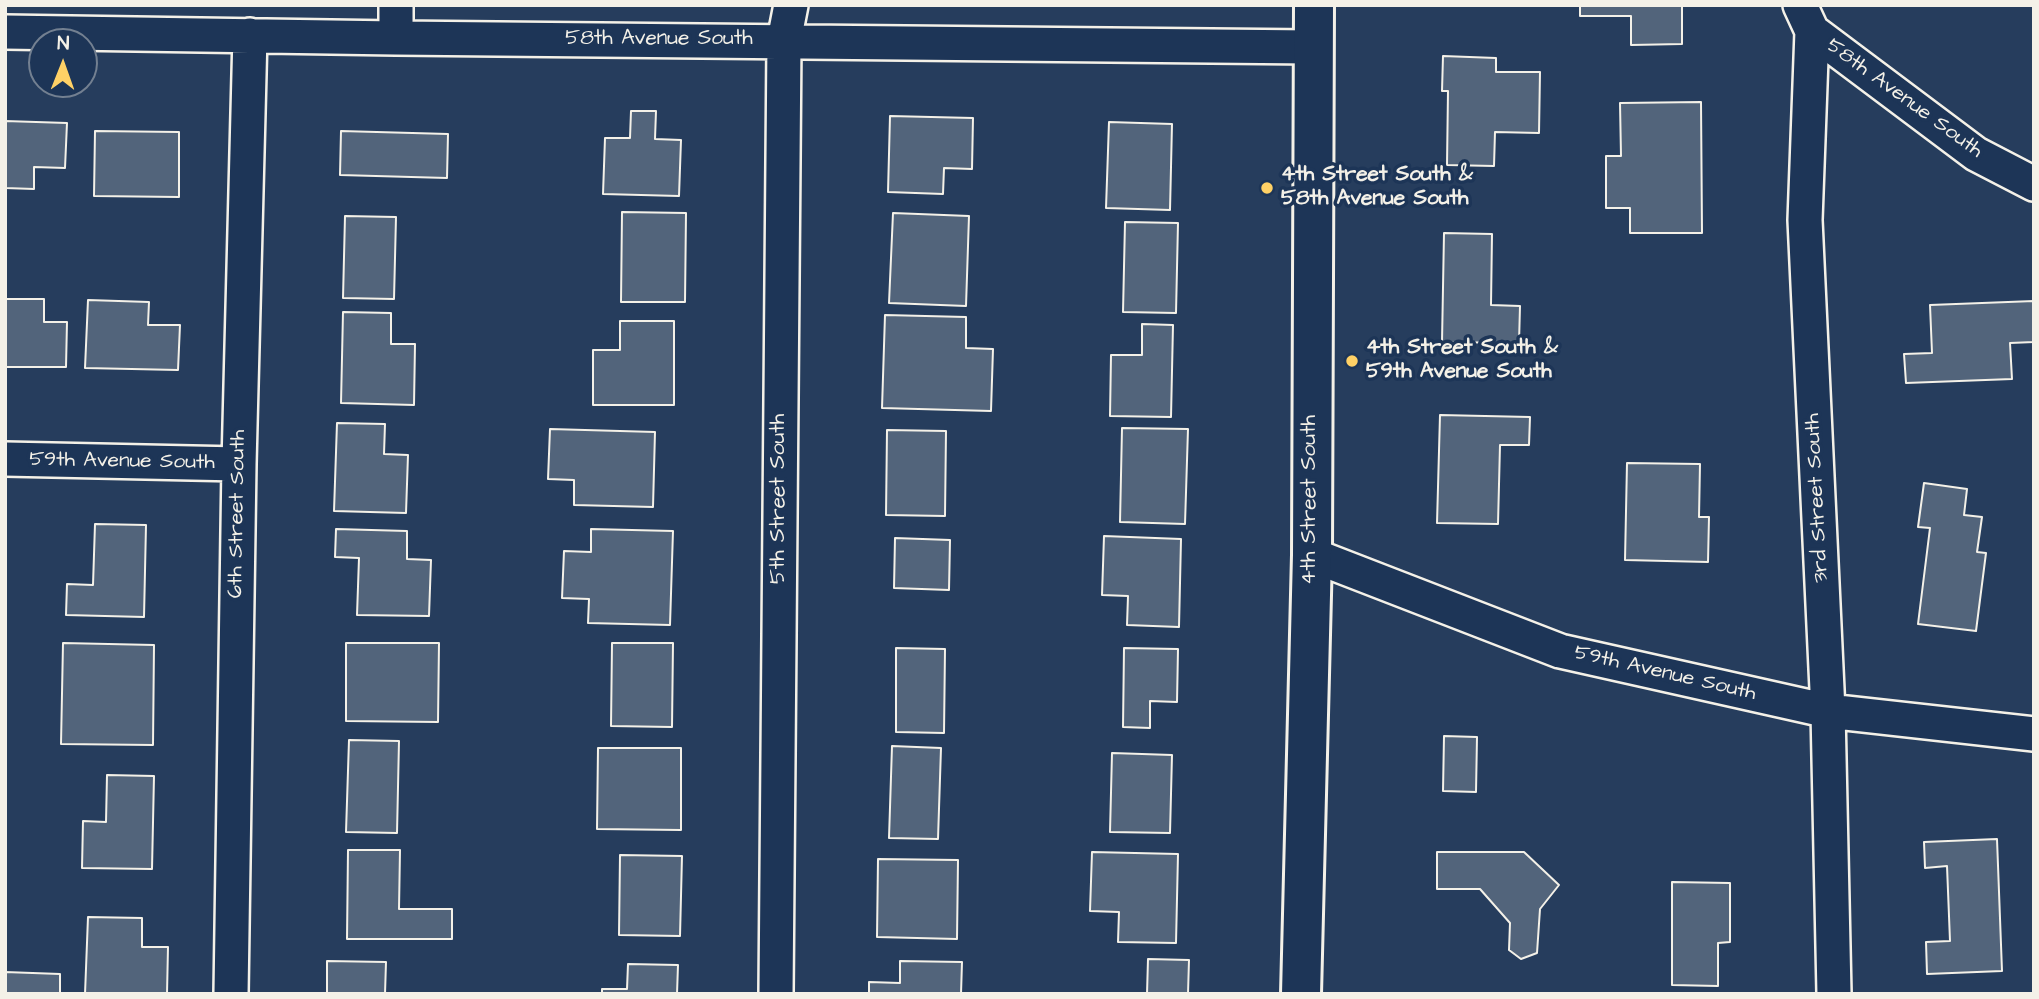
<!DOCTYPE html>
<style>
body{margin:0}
#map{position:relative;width:2039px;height:999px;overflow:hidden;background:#263d5d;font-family:"Architects Daughter",sans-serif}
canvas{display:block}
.frame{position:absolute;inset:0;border:7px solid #f4f1e8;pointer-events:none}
.north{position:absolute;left:28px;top:28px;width:70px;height:70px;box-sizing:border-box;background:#1d3557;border:2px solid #738091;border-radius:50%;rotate:1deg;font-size:19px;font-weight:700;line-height:28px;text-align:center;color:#f4f1e8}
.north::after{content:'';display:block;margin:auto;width:24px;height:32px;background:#ffd166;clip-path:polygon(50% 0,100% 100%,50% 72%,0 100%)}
</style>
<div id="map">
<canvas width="2039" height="999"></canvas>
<div class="frame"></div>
<div class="north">N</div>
</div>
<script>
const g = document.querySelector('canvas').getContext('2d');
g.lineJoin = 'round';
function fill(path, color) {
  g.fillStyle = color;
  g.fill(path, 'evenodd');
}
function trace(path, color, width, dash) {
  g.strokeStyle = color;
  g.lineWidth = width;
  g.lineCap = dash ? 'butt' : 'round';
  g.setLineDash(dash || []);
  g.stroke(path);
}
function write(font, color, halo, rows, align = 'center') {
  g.font = font + ' "Architects Daughter",sans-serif';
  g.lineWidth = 7;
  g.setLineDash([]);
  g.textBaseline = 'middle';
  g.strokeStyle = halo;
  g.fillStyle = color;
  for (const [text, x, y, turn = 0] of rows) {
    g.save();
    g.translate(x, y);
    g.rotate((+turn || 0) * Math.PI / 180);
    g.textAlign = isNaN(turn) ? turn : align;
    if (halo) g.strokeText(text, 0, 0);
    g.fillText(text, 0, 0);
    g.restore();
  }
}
const building = new Path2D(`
 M1580,5H1682V44L1631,45V16H1580Z
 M1443,56L1496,58V72H1540L1539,133L1495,132L1494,166L1447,165L1448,91H1442Z
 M1701,102L1702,233H1630V208H1606V156H1621L1620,103Z
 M631,111H656L655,139L681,140L679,196L603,194L605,138H630Z
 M890,116L973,118L972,169L944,168L943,194L888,192Z
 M5,121L67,123L65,168L34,167V189L5,188Z
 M1109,122L1172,124L1170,210L1106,208Z
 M95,131L179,132V197L94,196Z
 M341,131L448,134L447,178L340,175Z
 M622,212L686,213L685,302H621Z
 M893,213L969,216L966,306L889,303Z
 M345,216L396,217L394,299L343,298Z
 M1125,222L1178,223L1176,313L1123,312Z
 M1444,233L1492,234L1491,305L1520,306L1519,343L1442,342Z
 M5,299H44V322H67L66,367H5Z
 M88,300L149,302L148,325H180L178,370L85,368Z
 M2034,301V342L2010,343L2012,379L1906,383L1904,354L1932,353L1930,305Z
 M343,312L391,313V344H415L414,405L341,403Z
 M885,315L966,317V348L993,349L991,411L882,408Z
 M620,321H674V405H593V350H620Z
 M1142,324L1173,325L1171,417L1110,416L1111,355H1142Z
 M1440,415L1530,417L1529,445H1500L1498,524L1437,523Z
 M337,423L385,424L384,454L408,455L406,513L334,511Z
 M1122,428L1188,429L1185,524L1120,522Z
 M550,429L655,432L653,507L574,505V480L548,479Z
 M887,430L946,431L945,516L886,515Z
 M1627,463L1700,464L1699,517H1709L1708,562L1625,560Z
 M1924,483L1967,489L1964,515L1982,517L1977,552L1986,553L1976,631L1918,624L1930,528L1918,527Z
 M95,524L146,525L144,617L66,615L67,584L93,585Z
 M336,529L407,531V559L431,560L429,616L357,615L359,558L335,557Z
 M591,529L673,531L670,625L588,623L589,599L562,598L564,551L591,552Z
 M1104,536L1181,539L1179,627L1127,625L1128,596L1102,595Z
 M895,538L950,540L949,590L894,588Z
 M63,643L154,645L153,745L61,744Z
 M346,643H439L438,722L346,721Z
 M612,643H673L672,727L611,726Z
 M896,648L945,649L944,733L896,732Z
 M1124,648L1178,649L1177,702L1150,701V728L1123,727Z
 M1444,736L1477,737L1476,792L1443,791Z
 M349,740L399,741L397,833L346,832Z
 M892,746L941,748L938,839L889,838Z
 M598,748H681V830L597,829Z
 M1112,753L1172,755L1170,833L1110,832Z
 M107,775L154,776L152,869L82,868L83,821L106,822Z
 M1997,839L2002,971L1927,974L1926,942L1950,941L1947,866L1925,868L1924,842Z
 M348,850H400L399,909H452V939H347Z
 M1092,852L1178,854L1176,943L1118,942L1119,912L1090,911Z
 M1437,852H1524L1559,885L1540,909L1537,953L1521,959L1509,950L1510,923L1480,889H1437Z
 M620,855L682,856L680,936L619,935Z
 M878,859L958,860L957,939L877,937Z
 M1672,882L1730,883V942L1718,943V986L1672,985Z
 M88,917L142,918V947H168L167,994H85Z
 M1148,959L1189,960L1188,994H1147Z
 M327,961L386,962L385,994H327Z
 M900,961L962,962L961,994H869V982L900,983Z
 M628,964L678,965L677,994H602V989H627Z
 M5,972L60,974V994H5Z`);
const minor = new Path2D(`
 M1800,5L1812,31L1805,220L1828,711L1834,994
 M1812,31L1976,154L2034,184
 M5,32L396,38L1313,47
 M396,38V5
 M5,459L239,464
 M1312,555L1560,651L1828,711L2034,734
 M231,994L239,464L250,35
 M776,994L784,41L791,5`);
const tertiary = new Path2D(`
 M1301,994L1312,555L1314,5`);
const markers = [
 [1267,188,7,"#ffd166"],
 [1352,361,7,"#ffd166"]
];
const streetNames = [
 ["58th Avenue South",659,40],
 ["58th Avenue South",1904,99,36],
 ["59th Avenue South",122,462,1],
 ["3rd Street South",1818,498,-93],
 ["5th Street South",780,499,-90],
 ["4th Street South",1311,500,-90],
 ["6th Street South",238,514,-89],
 ["59th Avenue South",1665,674,13]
];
const poiNames = [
 ["4th Street South &",1281,176],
 ["58th Avenue South",1281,200],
 ["4th Street South &",1366,349],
 ["59th Avenue South",1366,373]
];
fill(building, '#52647b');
trace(building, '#f4f1e8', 2);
trace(minor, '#f4f1e8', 38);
trace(tertiary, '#f4f1e8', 44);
trace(minor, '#1d3557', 33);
trace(tertiary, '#1d3557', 38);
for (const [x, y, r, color] of markers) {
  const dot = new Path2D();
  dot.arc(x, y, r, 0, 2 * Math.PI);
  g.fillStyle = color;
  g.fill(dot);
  trace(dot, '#1d3557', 2.5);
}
write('21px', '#f4f1e8', '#1d3557', streetNames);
write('bold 21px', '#f4f1e8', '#1d3557', poiNames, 'left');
</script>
